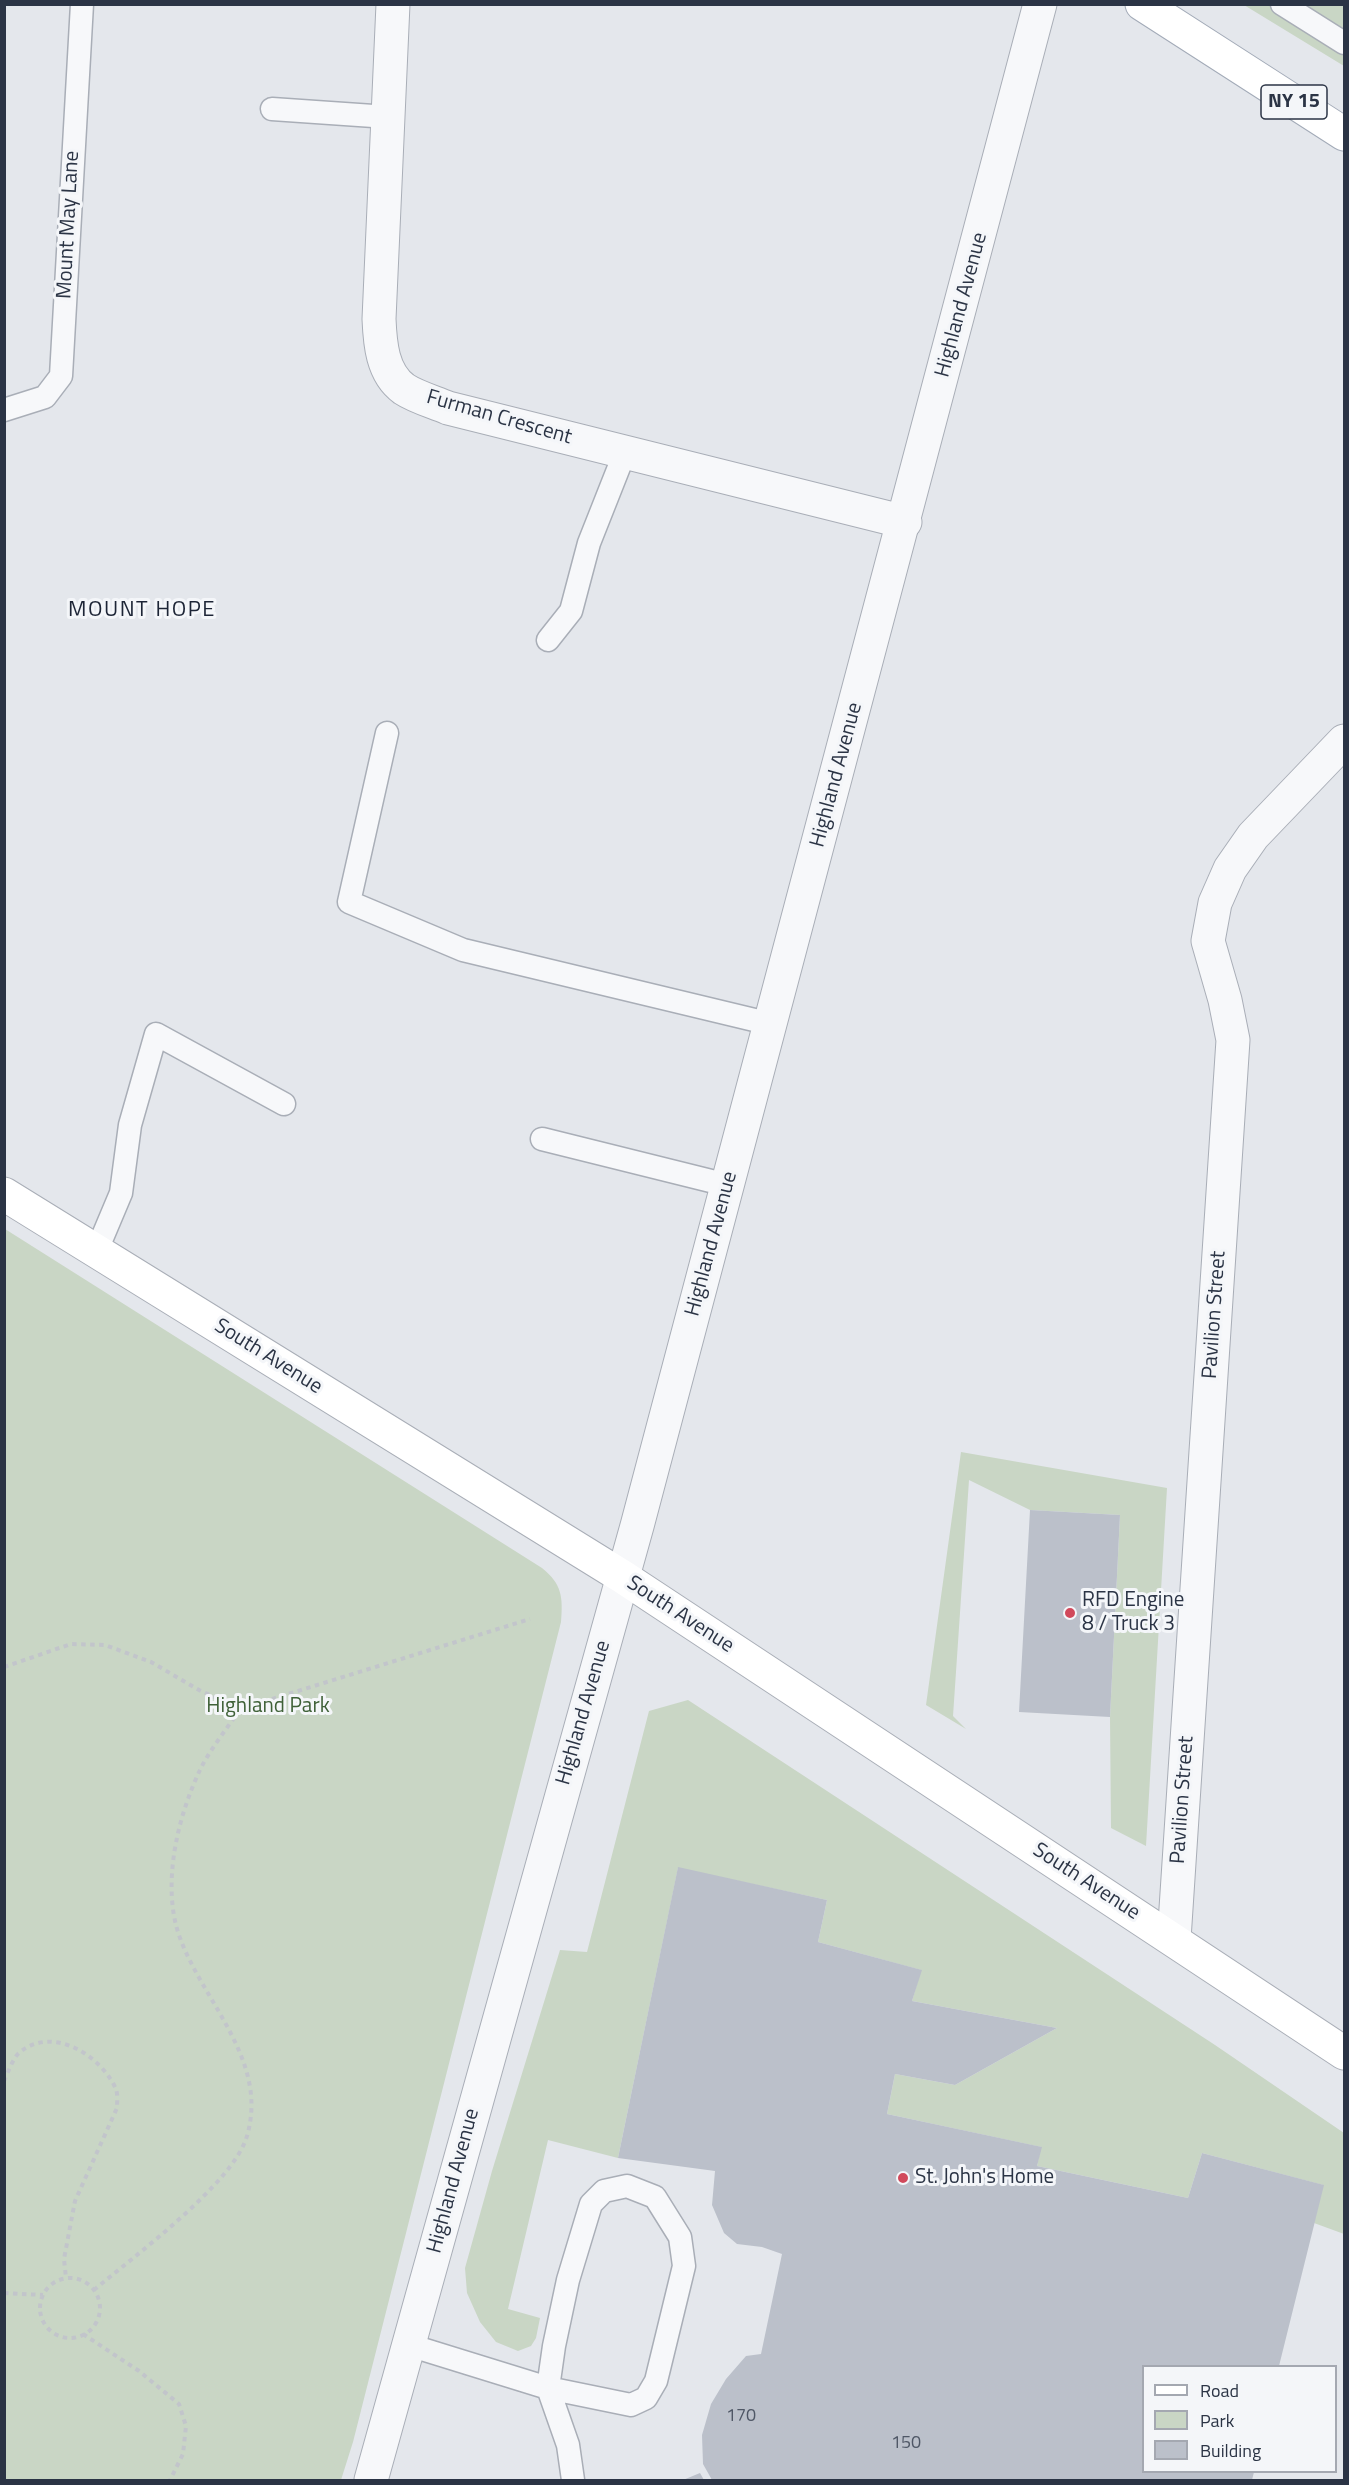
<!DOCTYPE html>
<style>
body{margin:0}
#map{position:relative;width:1349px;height:2485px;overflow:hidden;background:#e4e7ec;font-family:"Titillium Web",sans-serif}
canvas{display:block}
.frame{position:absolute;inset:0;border:6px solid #2b3445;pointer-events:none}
.legend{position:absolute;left:1142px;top:2365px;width:195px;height:108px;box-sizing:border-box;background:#f4f6f9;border:2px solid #a4a8b1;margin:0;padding:8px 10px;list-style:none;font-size:18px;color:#2b3445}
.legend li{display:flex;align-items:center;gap:12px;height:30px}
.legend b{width:30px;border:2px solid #a4a8b1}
</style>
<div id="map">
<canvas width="1349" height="2485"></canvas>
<div class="frame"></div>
<ul class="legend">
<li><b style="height:8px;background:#fff"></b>Road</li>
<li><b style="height:16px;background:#c9d6c5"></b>Park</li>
<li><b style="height:16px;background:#bbc0ca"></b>Building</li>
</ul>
</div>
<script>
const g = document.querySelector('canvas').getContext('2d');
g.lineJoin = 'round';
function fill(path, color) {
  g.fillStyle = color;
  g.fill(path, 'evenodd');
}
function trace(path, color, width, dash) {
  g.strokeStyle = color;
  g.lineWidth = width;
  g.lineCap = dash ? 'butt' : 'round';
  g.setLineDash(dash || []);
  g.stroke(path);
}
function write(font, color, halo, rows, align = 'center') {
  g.font = font + ' "Titillium Web",sans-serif';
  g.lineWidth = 6;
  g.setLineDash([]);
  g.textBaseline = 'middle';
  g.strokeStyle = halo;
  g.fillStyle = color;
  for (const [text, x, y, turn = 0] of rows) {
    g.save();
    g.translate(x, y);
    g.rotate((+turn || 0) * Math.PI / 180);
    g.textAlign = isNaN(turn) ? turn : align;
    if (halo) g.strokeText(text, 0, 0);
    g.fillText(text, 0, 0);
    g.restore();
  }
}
const green = new Path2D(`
 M1244,5H1344V66Z
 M5,1229L542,1568C562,1584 563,1597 561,1622L353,2442L341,2480H5Z
 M961,1452L1167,1488L1146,1846L1111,1828L1110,1717L1120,1515L1030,1510L969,1480L953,1716L966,1729L926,1705Z
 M688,1700L1215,2045L1344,2133V2234L1314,2223L1323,2185L1202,2153L1188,2198L1037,2166L1041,2147L887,2114L895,2074L955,2085L1057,2028L912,2001L921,1970L818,1942L827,1900L678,1868L618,2158L548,2140L508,2309L540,2318L536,2338L531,2346L518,2351L496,2342L480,2322L467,2293L465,2268L492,2171L560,1950L587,1952L649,1711Z`);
const building = new Path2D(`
 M1030,1510L1120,1515L1110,1717L1019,1712Z
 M678,1867L827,1900L818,1942L922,1970L912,2001L1057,2028L955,2085L895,2074L887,2114L1042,2147L1037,2166L1188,2198L1202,2153L1324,2185L1279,2366H1144V2472H1254L1252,2480H712L703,2464L702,2435L711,2404L726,2379L746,2356L761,2354L782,2254L762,2247L737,2244L724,2233L712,2205L715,2171L618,2158Z
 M700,2473L704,2480H683Z`);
const path = new Path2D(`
 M4,1667L71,1644L105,1645L151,1662L199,1690L240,1709L530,1619
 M4,2081C8,2073 13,2057 20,2052C54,2025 101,2056 116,2089C118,2095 117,2102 117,2108L75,2201L64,2259L66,2278
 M40 2308a30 30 0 1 1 60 0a30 30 0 1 1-60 0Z
 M94,2290C134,2256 233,2184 247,2136C269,2061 204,2003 180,1938C161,1887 177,1818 200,1770C210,1749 227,1729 240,1709
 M4,2293L43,2295
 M83,2334L139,2371L179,2404L186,2426L183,2454L170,2480`);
const service = new Path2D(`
 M1282,4L1344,43
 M272,109L388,117
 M4,410L45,397L61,376L82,4
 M548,640L571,611L589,543L625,452
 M387,733L349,902L463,950L771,1024
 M542,1139L727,1185
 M97,1250L121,1193L130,1125L156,1034L284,1104
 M627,2186L655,2197L680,2237L684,2266L656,2381L646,2398L631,2405L548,2388L554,2346L568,2280L591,2204L604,2191Z
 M409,2345L548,2388L568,2445L573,2480`);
const minor = new Path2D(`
 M393,4L379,319C380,343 382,373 404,389C416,397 434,402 448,408L905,522
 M1174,1939L1233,1040L1225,1000L1208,941L1215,903L1230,869L1253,836L1344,741`);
const tertiary = new Path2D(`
 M371,2480L637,1526L1040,4`);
const secondary = new Path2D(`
 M4,1194L623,1577L1344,2053`);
const primary = new Path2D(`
 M1142,4L1344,134`);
const markers = [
 [1070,1613,6,"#d1495b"],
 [903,2178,6,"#d1495b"]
];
const numberNames = [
 ["170",741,2417],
 ["150",906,2444]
];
const shields = [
 [1294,102,66]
];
const shieldNames = [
 ["NY 15",1294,102]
];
const streetNames = [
 ["Mount May Lane",69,225,-87],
 ["Highland Avenue",962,305,-75],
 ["Furman Crescent",499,418,16],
 ["Highland Avenue",837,775,-75],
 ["Highland Avenue",712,1244,-75],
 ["Pavilion Street",1215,1315,-86],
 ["South Avenue",268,1357,32],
 ["South Avenue",680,1615,33],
 ["Highland Avenue",584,1713,-74],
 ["Pavilion Street",1183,1800,-86],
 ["South Avenue",1086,1882,33],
 ["Highland Avenue",454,2181,-75]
];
const poiNames = [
 ["RFD Engine",1082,1601],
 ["8 / Truck 3",1082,1625],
 ["St. John's Home",915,2178]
];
const parkNames = [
 ["Highland Park",268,1707]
];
const neighbourhoodNames = [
 ["MOUNT HOPE",142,611]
];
fill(green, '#c9d6c5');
fill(building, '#bbc0ca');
trace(service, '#a9aeb7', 25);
trace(minor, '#a9aeb7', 35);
trace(tertiary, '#a9aeb7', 35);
trace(secondary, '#a9aeb7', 35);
trace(primary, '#a3abb8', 35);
trace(path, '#c2c5cb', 4, [4.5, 4.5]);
trace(service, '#f7f8fa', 22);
trace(minor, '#f7f8fa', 33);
trace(tertiary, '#f7f8fa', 33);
trace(secondary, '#fff', 33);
trace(primary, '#fff', 33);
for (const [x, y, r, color] of markers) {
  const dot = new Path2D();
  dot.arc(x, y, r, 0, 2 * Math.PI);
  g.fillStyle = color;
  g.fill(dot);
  trace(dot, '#f4f6f9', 2);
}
write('18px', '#4f5766', null, numberNames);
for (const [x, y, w] of shields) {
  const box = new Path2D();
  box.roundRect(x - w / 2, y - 17, w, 34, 4.5);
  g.fillStyle = '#f4f6f9';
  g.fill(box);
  trace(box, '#2b3445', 1.5);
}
write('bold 20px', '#2b3445', null, shieldNames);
write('21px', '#2b3445', '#f4f6f9', streetNames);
write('21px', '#2b3445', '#f4f6f9', poiNames, 'left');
write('21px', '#3f6138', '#f4f6f9', parkNames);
g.letterSpacing = '1.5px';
write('22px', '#1d2536', '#f4f6f9', neighbourhoodNames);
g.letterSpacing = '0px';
</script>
